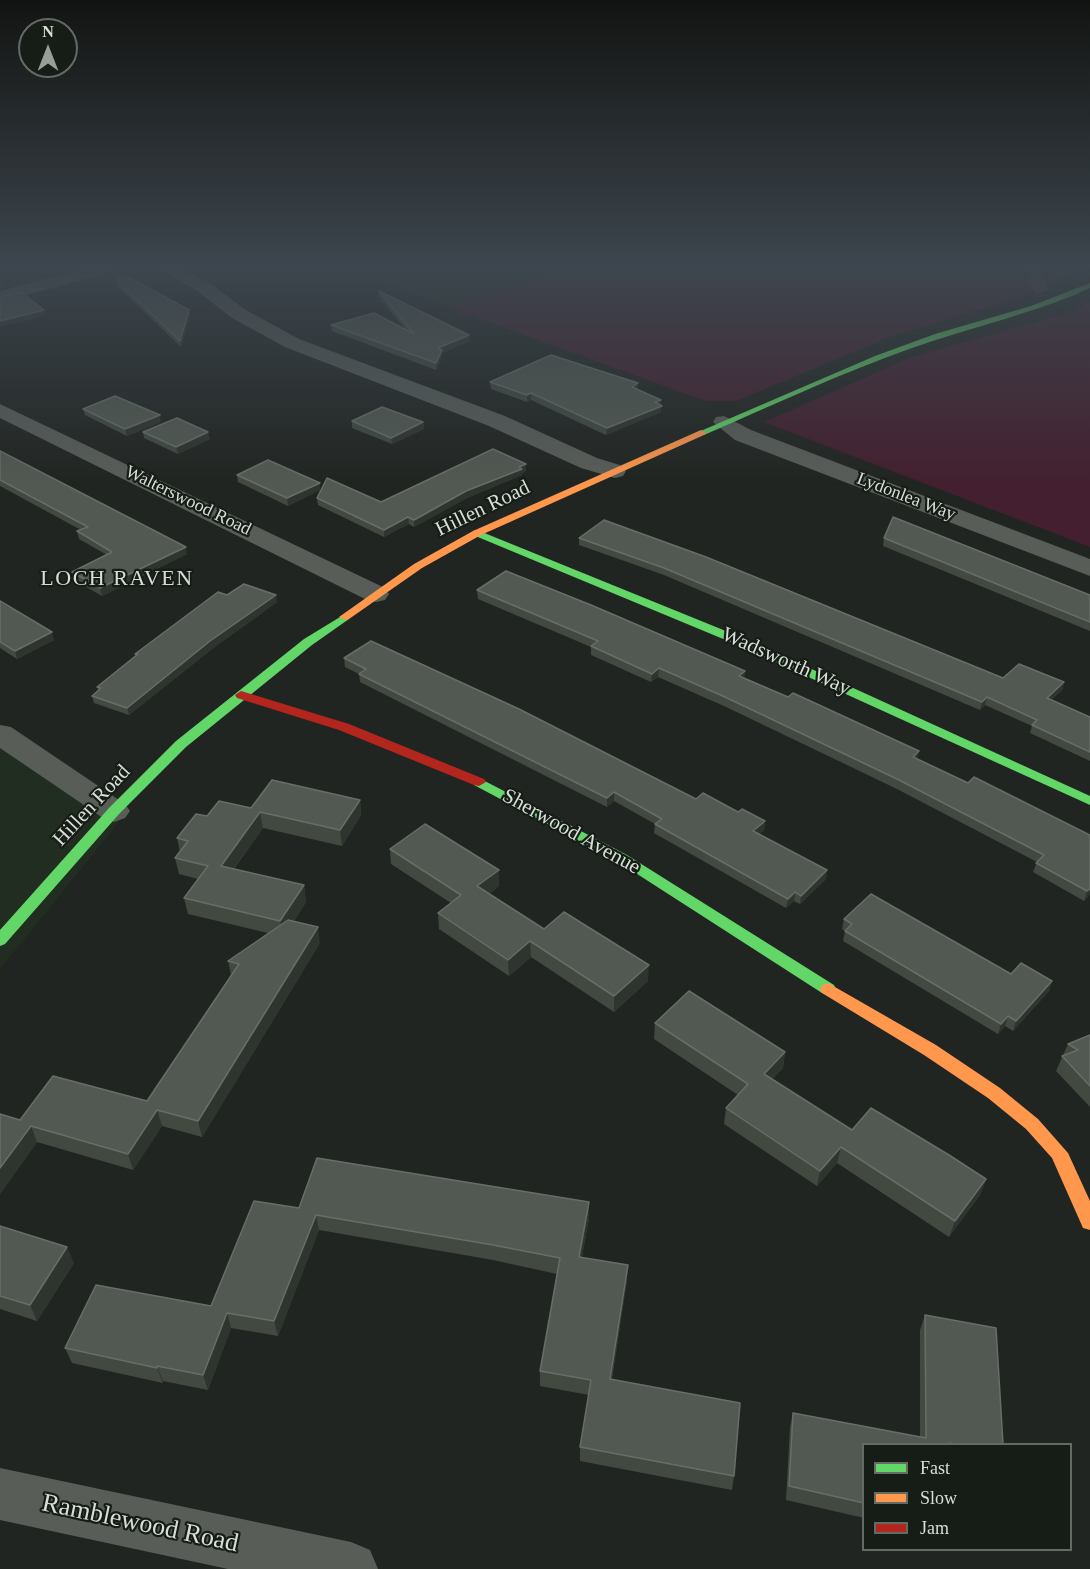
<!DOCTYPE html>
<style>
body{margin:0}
#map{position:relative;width:1090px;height:1569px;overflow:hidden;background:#212521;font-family:Georgia,serif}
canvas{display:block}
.legend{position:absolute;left:862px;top:1443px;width:210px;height:108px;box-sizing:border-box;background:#161d16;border:2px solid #646a64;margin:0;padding:8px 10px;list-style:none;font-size:18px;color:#d8ddd8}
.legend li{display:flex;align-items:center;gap:12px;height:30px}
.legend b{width:30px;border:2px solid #646a64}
.north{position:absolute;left:18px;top:18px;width:60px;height:60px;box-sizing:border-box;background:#161d16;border:2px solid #646a64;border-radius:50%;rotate:0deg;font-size:16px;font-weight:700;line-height:24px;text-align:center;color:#d8ddd8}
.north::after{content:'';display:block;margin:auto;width:21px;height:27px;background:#989d98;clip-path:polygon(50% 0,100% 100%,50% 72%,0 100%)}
</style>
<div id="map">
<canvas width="1090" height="1569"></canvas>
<ul class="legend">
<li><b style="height:8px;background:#63d668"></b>Fast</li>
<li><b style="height:8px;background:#ff974d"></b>Slow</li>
<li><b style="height:8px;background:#b3261e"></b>Jam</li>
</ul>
<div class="north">N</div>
</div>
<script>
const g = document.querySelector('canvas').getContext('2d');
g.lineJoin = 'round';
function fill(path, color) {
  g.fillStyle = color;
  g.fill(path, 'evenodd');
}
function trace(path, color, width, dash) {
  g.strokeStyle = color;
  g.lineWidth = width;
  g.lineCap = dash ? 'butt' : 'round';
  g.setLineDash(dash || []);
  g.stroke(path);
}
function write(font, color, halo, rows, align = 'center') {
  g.font = font + ' Georgia,serif';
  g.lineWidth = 4.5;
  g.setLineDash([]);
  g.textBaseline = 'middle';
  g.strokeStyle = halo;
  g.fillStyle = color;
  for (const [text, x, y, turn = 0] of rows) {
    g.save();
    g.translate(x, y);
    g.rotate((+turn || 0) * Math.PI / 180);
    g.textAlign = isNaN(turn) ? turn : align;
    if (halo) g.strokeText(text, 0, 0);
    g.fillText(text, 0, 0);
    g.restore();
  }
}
const built = new Path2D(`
 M342,265H575L450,308Z
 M0,730L126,813L0,969Z`);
const green = new Path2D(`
 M575,265H1080L1068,276L1019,298L892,336L736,401H706L450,308Z
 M1090,301V547L764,422L912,357L1074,311Z`);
const water = new Path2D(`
 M1027,265H1041L1048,290L1036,294L1029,283Z`);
const street = new Path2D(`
 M96,265H124L122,269L0,302V291Z
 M151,265H173L208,282L246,310L299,339L505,416L597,458L623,466L626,471L623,476L615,478L581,468L489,426L285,347L232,318L196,290Z
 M0,404L385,588L389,594L385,600L376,602L367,600L0,418Z
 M724,416L751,430L1090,559V576L735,440L713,422L716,417Z
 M0,725L11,727L125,804L130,811L125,818L114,822L103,818L0,748Z
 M0,1468L351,1542L370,1550L378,1569H228L0,1520Z`);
const fast = new Path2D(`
 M1090,283V288C1033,314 971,327 912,348C841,373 773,405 704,435L696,433L875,356L935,334L1031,306Z
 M477,530L748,640L1090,796V805L740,646L473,535V531Z
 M345,614L349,615V619L312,645L186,747L119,814L5,944L0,946V930L109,808L176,741L304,639Z
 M479,778L627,855L834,985L836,989L834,993L828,995L822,993L617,861L474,785L472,782Z`);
const slow = new Path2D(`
 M701,430L706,433L704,435L481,535L422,568L349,619L345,620L339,617L414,564L473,531Z
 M828,983L936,1045L1000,1088L1038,1119L1068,1153L1090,1201V1230L1083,1228L1052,1158L1026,1129L988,1098L924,1055L822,993L820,989L822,985Z`);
const jam = new Path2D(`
 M241,691L349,724L484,779L486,782L479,786L474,785L339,730L237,698L235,695Z`);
const wall = new Path2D(`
 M116,280L189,310L190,316L181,347L117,286Z
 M379,291L469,335V341L442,353V356L436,370L332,331L331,325L406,330L379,297Z
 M490,382L661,400V412L606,435L531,400L527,402L491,389Z
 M83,409L161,422L127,436L85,415Z
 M352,421L423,422L424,429L392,444L352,428Z
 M143,432L210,439L178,454L144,438Z
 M0,451L187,554L102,596L74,580L72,572L107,555L79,539L77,531L81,530L0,486Z
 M526,471L522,473V475L467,498L414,527L409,524L384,537L318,505L317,498L381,502Z
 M237,475L320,490L288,506L238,482Z
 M579,538L1003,678L1064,682L1062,690L1051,700L1090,717V761L1030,733L1032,726L985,705L980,710L664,575L579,545Z
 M884,538L1090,595V631L883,546Z
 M477,590L745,671L744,678L968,783L1090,835V894L1084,901L1033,872L1037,862L897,789L724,706L658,677L651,682L591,655V647L478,599Z
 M227,595L277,602L212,649L129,715L94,703L92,696L98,691L97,687L136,656L135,654Z
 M0,601L54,640L17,659L0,648Z
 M344,658L696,799L765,821L764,830L759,834L827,870L826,879L800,904L794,901L786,908L654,833L655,824L614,801L607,807L360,682L359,674L345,667Z
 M360,800L361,815L342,846L263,828L234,869L304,885L306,902L294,921L320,943L202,1137L162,1126L133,1170L37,1142L0,1194V1114L20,1120L147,1101L231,975L228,961L268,933L188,914L184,898L198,879L179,874L175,858L180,852L177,838L207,816L251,808Z
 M390,849L499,870V886L489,894L544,929L648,981L614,1012L531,957L509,976L439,929L438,913L451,903L391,864Z
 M844,919L1011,974L1052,981L1049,991L1013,1031L1005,1026L998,1034L843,941L845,931L842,929Z
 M655,1023L785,1052L783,1068L772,1079L852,1130L986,1179L980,1195L949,1237L837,1163L817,1186L724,1124L726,1108L738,1095L654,1039Z
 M1090,1035V1107L1056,1071L1068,1044Z
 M299,1208L589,1218L582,1257L627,1280L612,1379L734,1476L732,1490L580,1461V1447L589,1395L540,1386V1371L557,1274L493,1260L319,1230L278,1336L231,1328L208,1390L163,1381V1383L72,1363L65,1348L211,1306Z
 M0,1226L74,1263L37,1321L0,1309Z
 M925,1315L1003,1444H864V1518L786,1500L790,1427L793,1413L920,1437V1330Z`);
const shadedWall = new Path2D(`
 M3,282L5,287L0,289V283Z
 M44,310L45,316L0,327V321Z
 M189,310L190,316L181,347L180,341Z
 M469,335V341L442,353V356L436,370V363L438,348Z
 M638,383V390L632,387Z
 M531,393V400L527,402V395Z
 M661,400V412L606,435L607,428Z
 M160,415L161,422L127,436L125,429Z
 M423,422L424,429L392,444L391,438Z
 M208,432L210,439L178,454L176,447Z
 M526,464V471L522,473V475L467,498L414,527V520L466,491Z
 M320,483V490L288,506L287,498Z
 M408,517L409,524L384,537V530Z
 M186,547L187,554L102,596L100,588Z
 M276,595L277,602L212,649L129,715L127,708L210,641Z
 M52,632L54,640L17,659L15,651Z
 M659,668L658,677L651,682L652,674Z
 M745,671L744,680L739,676Z
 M1064,682L1062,690L1045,705L1047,698Z
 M987,697L985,705L980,710L982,702Z
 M919,751L917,761L913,757Z
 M614,792V801L607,807V798Z
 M360,800L361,815L342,846L340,830Z
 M260,812L263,828L224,882L221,866Z
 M765,821L764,830L752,840L753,831Z
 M499,870V886L478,902L477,886Z
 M827,870L826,879L800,904L801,896Z
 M304,885L306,902L283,937L280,921Z
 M1090,889V894L1084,901L1087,891Z
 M795,892L794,901L786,908L788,899Z
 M318,927L320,943L202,1137L198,1121Z
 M530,941L531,957L509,976L508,960Z
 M649,965L648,981L614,1012V996Z
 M1052,981L1049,991L1013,1031L1016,1021Z
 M1008,1016L1005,1026L998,1034L1001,1024Z
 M785,1052L783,1068L761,1090L764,1074Z
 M157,1110L162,1126L133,1170L128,1154Z
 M31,1126L37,1142L0,1194V1168Z
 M841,1147L837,1163L817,1186L820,1171Z
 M986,1179L980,1195L949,1237L955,1221Z
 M589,1202V1218L579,1273V1257Z
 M316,1215L319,1230L278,1336L274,1321Z
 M67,1247L74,1263L37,1321L30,1305Z
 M628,1265L627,1280L609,1394L610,1379Z
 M227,1313L231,1328L208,1390L203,1375Z
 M157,1366L163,1381V1383L157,1368Z`);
const building = new Path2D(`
 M121,273L189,310L180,341L116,280Z
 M379,291L469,335L438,348L442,350L436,363L331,325L374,313L414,334Z
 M21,292L44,310L0,321V297Z
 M551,355L638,383L632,387L661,400L655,402L662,406L607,428L531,393L527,395L490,382Z
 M115,396L160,415L125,429L83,409Z
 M382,407L423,422L391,438L352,421Z
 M177,418L208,432L176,447L143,432Z
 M493,449L526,464L519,467L522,469L466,491L414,520L408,517L384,530L317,498L327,478L381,502Z
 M0,451L186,547L100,588L72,572L112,552L77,531L88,527L0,480Z
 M268,460L320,483L287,498L237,475Z
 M893,517L1090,595V622L884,538Z
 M604,520L706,557L1003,678L1019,664L1064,682L1047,698L1090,717V752L1032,725L1037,720L987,697L982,702L664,568L579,538Z
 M506,571L591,605L745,671L739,676L788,697L793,693L919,751L913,757L968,783L974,777L1090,835V889L1087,891L1036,863L1044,855L899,780L725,697L659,668L652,674L591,646L598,641L477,590Z
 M244,584L276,595L210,641L127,708L92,696L101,688L97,687L138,654H135L218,592L227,595Z
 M0,601L52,632L15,651L0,642Z
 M371,641L519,709L696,799L703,793L738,812L742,809L765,821L753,831L827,870L801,896L795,892L788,899L655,824L662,819L614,792L607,798L359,674L366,669L344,658Z
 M272,780L360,800L340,830L260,812L221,866L304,885L280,921L184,898L208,866L175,858L188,841L177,838L196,814L207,816L219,801L251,808Z
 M425,824L499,870L477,886L544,929L564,912L649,965L614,996L530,941L508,960L438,913L461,895L390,849Z
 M871,894L1011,974L1021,963L1052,981L1016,1021L1008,1016L1001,1024L845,931L852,924L844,919Z
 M288,920L318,927L198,1121L157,1110L128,1154L31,1126L0,1168V1114L20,1120L53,1076L147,1101L239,964L228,961Z
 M689,991L785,1052L764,1074L852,1130L871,1108L949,1155L986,1179L955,1221L841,1147L820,1171L726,1108L748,1084L655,1023Z
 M1090,1035V1086L1062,1056L1078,1050L1068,1044Z
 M317,1158L589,1202L579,1257L628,1265L610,1379L740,1403L734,1476L580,1447L591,1380L540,1371L560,1258L493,1245L316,1215L274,1321L227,1313L203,1375L157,1366V1368L65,1348L96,1285L211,1306L254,1201L299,1208Z
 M0,1226L67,1247L30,1305L0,1296Z
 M925,1315L996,1328L1003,1444H955L949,1443V1444H864V1503L789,1486L793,1413L926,1438Z`);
const farStreetnames = [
 ["Lydonlea Way",906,497,21],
 ["Walterswood Road",188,501,26]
];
const streetNames = [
 ["Hillen Road",483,509,-26],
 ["Wadsworth Way",786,662,24],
 ["Hillen Road",92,806,-47],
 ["Sherwood Avenue",571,832,29]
];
const neighbourhoodNames = [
 ["LOCH RAVEN",117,579]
];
const nearStreetnames = [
 ["Ramblewood Road",140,1524,12]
];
fill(built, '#222d21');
fill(green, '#431f2f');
fill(water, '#603648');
fill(street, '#585d58');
fill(fast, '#63d668');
fill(slow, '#ff974d');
fill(jam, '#b3261e');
fill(wall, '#414941');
fill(shadedWall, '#2e342e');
fill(building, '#525952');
trace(building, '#676e67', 1.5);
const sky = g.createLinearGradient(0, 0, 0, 485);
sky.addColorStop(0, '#121412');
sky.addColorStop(0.55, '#3d464e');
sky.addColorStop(1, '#3d464e00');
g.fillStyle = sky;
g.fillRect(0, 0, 1090, 485);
write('18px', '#d8ddd8', '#161d16', farStreetnames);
write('21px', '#d8ddd8', '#161d16', streetNames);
g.letterSpacing = '1.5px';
write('22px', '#d8ddd8', '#161d16', neighbourhoodNames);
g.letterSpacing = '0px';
write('26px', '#d8ddd8', '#161d16', nearStreetnames);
</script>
